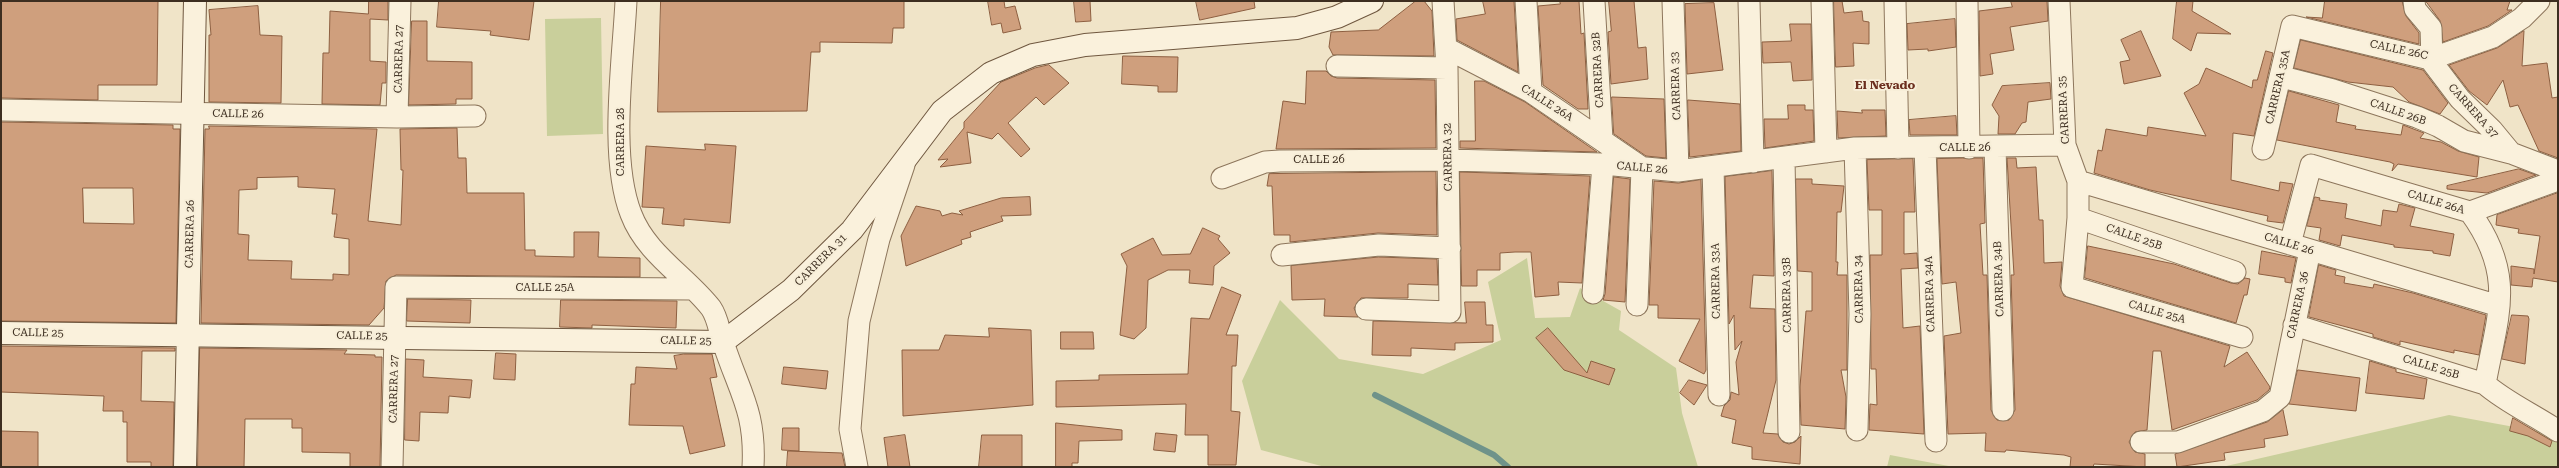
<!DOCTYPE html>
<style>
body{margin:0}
#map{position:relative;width:2559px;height:468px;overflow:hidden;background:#f0e4c8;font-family:"Roboto Serif",serif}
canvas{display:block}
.frame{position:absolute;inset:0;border:2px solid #3d2e20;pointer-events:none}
</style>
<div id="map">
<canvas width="2559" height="468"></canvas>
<div class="frame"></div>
</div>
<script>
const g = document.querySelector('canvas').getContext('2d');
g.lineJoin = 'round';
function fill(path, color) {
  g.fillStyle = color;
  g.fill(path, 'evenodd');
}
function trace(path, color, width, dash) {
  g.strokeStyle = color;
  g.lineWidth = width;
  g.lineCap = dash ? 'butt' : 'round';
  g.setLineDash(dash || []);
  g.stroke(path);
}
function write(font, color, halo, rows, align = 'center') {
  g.font = font + ' "Roboto Serif",serif';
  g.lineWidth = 4;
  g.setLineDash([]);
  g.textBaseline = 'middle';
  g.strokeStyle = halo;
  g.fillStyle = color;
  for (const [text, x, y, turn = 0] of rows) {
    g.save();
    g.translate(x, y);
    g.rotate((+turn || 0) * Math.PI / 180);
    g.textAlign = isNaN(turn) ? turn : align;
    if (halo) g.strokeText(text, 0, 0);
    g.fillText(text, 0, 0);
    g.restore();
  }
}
const green = new Path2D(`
 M601,18L603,134L547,136L545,19Z
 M1527,258L1535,318L1570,317L1580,288L1621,311L1619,330L1676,368L1682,413L1698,467H1325L1261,450L1242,381L1280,300L1339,359L1423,374L1501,340L1488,282Z
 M2449,415L2558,435V467H2222Z
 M1890,455L1954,467H1887Z`);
const stream = new Path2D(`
 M1375,395L1494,455L1508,467`);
const building = new Path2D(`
 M1,1H158L157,85H98V100L1,98Z
 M369,1H388V20L370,19V61L386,62V83H382L380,105L322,104L323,53H329L330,11L368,14Z
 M439,1H534L529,40L490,35L491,31L437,27Z
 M661,1H904V28H893L892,43L820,42V52H811L807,111L658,112Z
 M988,1H1004L1005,8L1015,6L1021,29L1003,33L1001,23L992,25Z
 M1074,1H1090L1091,21L1076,22Z
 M1196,1H1254L1255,8L1200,20Z
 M1416,1H1424L1432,11L1434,56L1333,55L1329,47L1331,32L1378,30Z
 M1483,1H1514L1518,72L1457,40L1456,19L1485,14Z
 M1560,1H1579L1581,34L1584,33L1588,109H1578L1543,85L1538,6L1560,4Z
 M1609,1H1634L1638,48L1646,47L1648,79L1611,84L1608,32L1611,31Z
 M1834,1H1842L1844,13L1862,11L1863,21L1869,22V44L1853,43L1854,66L1836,67Z
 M2011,1H2047L2048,21L2010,27L2014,50L1990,54L1993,74L1980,76L1979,11L2012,7Z
 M2177,1H2193L2192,11L2231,34L2197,33L2191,51L2173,39Z
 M2325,1H2402L2406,16L2419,33V44L2306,17L2322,18Z
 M2426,1H2510L2507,10H2512L2488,26L2443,42L2440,21Z
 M1714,3L1723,70L1687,74L1685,4Z
 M258,6L260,35L282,36L281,103L209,102V35H211L209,10Z
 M1955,19L1956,47L1928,51V49L1908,50L1907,24Z
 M412,21H427V61L472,62V99H456V104L409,105Z
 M1790,24H1811L1812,80L1793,81L1791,62L1763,63L1762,42L1791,41Z
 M2141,31L2161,76L2124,84L2120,62L2130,60L2121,40Z
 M2524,31L2522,66L2547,63L2552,98L2558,97V158L2539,151L2518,105L2510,107L2503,80L2487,105L2469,91L2449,65L2497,48Z
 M2301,40L2423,70L2448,103L2440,114L2409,102L2393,87L2348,82L2294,68Z
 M2266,51L2273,53L2254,136L2233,133L2231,180L2279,191L2280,182L2293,184L2283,223L2267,221L2268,216L2150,190L2094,173L2098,150L2102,151L2106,129L2147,136L2148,127L2206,136L2184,93L2199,84L2206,68L2252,88L2253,80H2257Z
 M1123,56L1178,57L1177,92H1158V86L1122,84Z
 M1049,65L1069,83L1044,105L1036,97L1008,123L1030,149L1021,157L998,133L992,139L967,132L971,163L940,167L948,159L938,160L964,128V122L1001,82L1035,68Z
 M1307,71H1326L1331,76L1337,78L1435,80L1436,148L1276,149L1283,101L1305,104Z
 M1475,81H1484L1525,102L1597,152L1460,148V141H1475Z
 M2050,83L2051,99L2028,102L2026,122L2022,123L2015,134H1998L1999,116L1992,105L2002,86Z
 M2289,91L2339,105L2336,122L2356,126L2355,129L2401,135L2403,125L2424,133L2420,138L2441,142L2458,151L2479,157L2477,177L2398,164L2392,171L2394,164L2390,162L2277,140Z
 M1612,97L1664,99L1666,158L1646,156L1614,134Z
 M1688,100L1740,104L1741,151L1690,157Z
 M1788,105H1805V110H1813L1814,141L1765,148L1764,119H1788Z
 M1862,110H1885L1886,136L1838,138L1837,111L1862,113Z
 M1956,116L1957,135H1910L1909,120Z
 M1,122L173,125V129H180L176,323L1,321ZM83,188H133L134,224L84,223Z
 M209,126L377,129L368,221L401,225L403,170H401L400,129L457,128L458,158H466L467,193H524L525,250H535V256L574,257V232H599L598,257L640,258V277L396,275L386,281L384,308L369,325L201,323L205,129H209ZM298,177V187L335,189L332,214H337L334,237L349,239V275L333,274V280L291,279L292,261L248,260L249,235L238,234L239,190L257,189V178Z
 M705,144L736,146L730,223L684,219V226L662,224L664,208L642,207L646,146L705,150Z
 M1963,158H1983L1985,223L1980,224L1983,275H1987L1991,410L1997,420H2009L2015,410L2011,275H2014L2007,158H2016L2017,168L2036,167L2039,220H2043L2044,263L2062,262L2060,286L2064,296L2230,346L2224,367L2247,352L2270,387L2269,390L2257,400L2172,430L2161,351H2153L2147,430L2135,432L2129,442L2135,452L2145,454V467L2094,464L2093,467H2070L2071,457L2064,455L2006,450L2005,452L1985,451L1986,433L1948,434L1944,336L1961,333L1956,282L1942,284L1937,159Z
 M1913,159L1915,212H1904V254L1917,253L1918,268L1901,269L1903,328L1920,326L1924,434L1869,430L1870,404L1877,405L1876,369H1871L1870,255H1882V210H1869L1867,160Z
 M2519,169L2536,175L2487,193L2447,189V186Z
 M1772,171L1774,276L1753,275L1750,308L1775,309L1776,380L1763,433L1778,434L1783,442L1789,444L1795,442L1801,436L1800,464L1752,459V447L1732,443L1736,420L1721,416L1724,406L1730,400L1731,392L1739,395L1736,362L1742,341L1735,350L1734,315L1729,324L1725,177Z
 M1436,172L1437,235L1378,233L1290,242V235H1274L1272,186H1267L1269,174Z
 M1460,172L1590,176L1582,283L1558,282L1559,295L1535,297L1531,252H1515L1500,253V270H1477V286H1462Z
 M1614,177L1630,179L1625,302L1603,300L1605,294Z
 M1796,179H1812V184L1844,186L1841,212H1837L1836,262H1838L1837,275H1847V370H1841L1846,397L1845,429L1801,425L1800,387L1806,311H1812V272L1798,271Z
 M1701,180L1706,370L1704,374L1679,361L1700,319L1658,318V305H1649L1654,181L1678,183Z
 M2558,193V282L2533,278L2532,287L2511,285V266L2534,269V274L2540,236L2518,233L2519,229L2496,225L2497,215Z
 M1030,197L1031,215L1001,216L1003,221L970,232L971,237L961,240L962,244L906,266L901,236L916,206L940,211L942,216L952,213L963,215L959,211L1001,198Z
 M2315,197L2320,198L2319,200L2347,204L2345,218L2381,226L2383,210L2397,212L2399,204L2415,208L2410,226L2454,234L2450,256L2433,253V251L2394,247V245L2342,235L2340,246L2319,240L2321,228L2307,226Z
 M1203,228L1220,236L1218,239L1230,253L1214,266L1213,285L1189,283L1190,270H1168L1148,280L1146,328L1134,339L1120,335L1127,266L1121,254L1153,238L1162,255L1190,254Z
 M2088,246L2174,264L2231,283L2238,284L2245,278L2250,279L2247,295H2244L2236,323L2085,278Z
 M2262,251L2296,258L2291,283L2285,282V278L2259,274Z
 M1379,257L1437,259L1438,285L1408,284V298H1361L1354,308L1358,317L1324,316L1325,299L1292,300L1291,266Z
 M2319,265L2336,270L2335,275L2345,277L2344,283L2373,288L2374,284L2413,293L2486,315L2479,355L2454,350V353L2400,341V345L2373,337V334L2309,317Z
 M1222,287L1241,295L1226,335H1238L1236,366H1232L1231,411L1240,412L1236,465H1208V435H1185L1186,404L1056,407V381L1099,380V375L1188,374L1191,318L1209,319Z
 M408,299L471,300L470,323L407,321Z
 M561,300L677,301L676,328L592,325V328L560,327Z
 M1465,302H1485L1486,325H1493V342L1455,343V350L1411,348V356L1372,355L1373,321L1466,323Z
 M2512,315L2528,316L2529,319L2525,364L2502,359Z
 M989,328L1031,330L1033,405L903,416L902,350H939L945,335L989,337Z
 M1548,328L1587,373L1591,361L1615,369L1609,385L1564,370L1536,338Z
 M1061,332H1093L1094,349H1061Z
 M1,346L175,348V351H142L141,401L174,402L173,467H151V462H127V422H123V411H103L104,396L1,392Z
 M200,348L347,350L344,354L375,355V357H382L380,467H350V453L302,452V428H292V419H245L244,467H198Z
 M496,353L516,354L515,380L494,379Z
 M684,354H712L717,377L710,378L725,446L690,454L683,426L629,425L631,384H635L636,367L677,369L674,356Z
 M406,359L424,360L423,377L472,380L470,398L449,396L448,413L420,412L419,441L405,440Z
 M2370,361L2396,369V372L2427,379L2424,399L2366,393Z
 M784,367L828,371L826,389L782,384Z
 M2298,370L2360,378L2356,411L2289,404Z
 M1689,380L1707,385L1694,405L1680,393Z
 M2283,410L2288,435L2264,439L2265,447L2224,453L2225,460L2177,467L2175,454L2267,422Z
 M2513,418L2552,441L2550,447L2528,436L2510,431Z
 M1056,423L1122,430V440L1079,441L1078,463H1072V467H1056Z
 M783,428H799V451L782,450Z
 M1,431L38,432V467H1Z
 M1156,433L1177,435L1175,452L1154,450Z
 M905,435L910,467H888L884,438Z
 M982,435H1022V467H979Z
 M788,451L842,453L845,467H787Z`);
const street = new Path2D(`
 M626,1C623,62 609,158 631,214C646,254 686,276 711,308C718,318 719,331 723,342C739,392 756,411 753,467
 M1526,1L1531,92
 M1594,1L1602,139
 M1673,1L1678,171
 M1749,1L1753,162
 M1822,1L1826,152
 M1895,1L1898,148
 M1967,1L1969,148
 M2059,1L2065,145L2078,181V218L2072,287L2242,337
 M2414,1L2415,9L2431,28L2432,62L2460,99L2492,130L2511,153L2558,171
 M1446,48L1531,92L1641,167
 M1337,66L1447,68
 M2282,77L2333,90L2417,117L2438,126L2464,141L2511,153
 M1,110L397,117L475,116
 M397,117L400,1
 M1995,147L2003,410
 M1855,148L1860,314L1857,430
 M1925,148L1936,441
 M2263,149L2292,26L2430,59L2493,37L2522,18L2539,1
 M1784,158L1789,432
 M1713,167L1719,395
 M1222,178L1265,162L1280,161L1448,160L1603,164L1678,171L1855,148L2065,145
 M2078,181L2499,306
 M2470,212C2516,275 2498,314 2485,384
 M2078,218L2235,272
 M2290,244L2311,165L2470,212L2558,180
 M1282,255L1379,245L1450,248
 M1593,293L1603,164
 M1637,305L1642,168
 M1366,309L1450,312L1447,68L1443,1
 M2294,325L2485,384C2507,403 2533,414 2558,431
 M2141,442H2178L2263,411L2280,397L2310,250
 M392,467L396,287L693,289
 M857,467L850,429L859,321L879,239L904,165`);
const secondary = new Path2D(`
 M1,333L723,342L791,290L852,230L942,111L991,73L1033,55L1085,45L1297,28L1337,17L1372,1
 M185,467L195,1`);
const streetNames = [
 ["CALLE 26C",2399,50,12],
 ["CARRERA 27",399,59,-89],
 ["CARRERA 32B",1598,70,-93],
 ["CARRERA 33",1676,86,-92],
 ["CARRERA 35A",2278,87,-77],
 ["CALLE 26A",1547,103,32],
 ["CARRERA 35",2064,110,-93],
 ["CARRERA 37",2473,111,48],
 ["CALLE 26B",2398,112,19],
 ["CALLE 26",238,114,1],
 ["CARRERA 28",621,142,-90],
 ["CALLE 26",1965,148],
 ["CARRERA 32",1448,157,-91],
 ["CALLE 26",1319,160],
 ["CALLE 26",1642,168,5],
 ["CALLE 26A",2436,202,17],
 ["CARRERA 26",190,234,-89],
 ["CALLE 25B",2134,237,19],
 ["CALLE 26",2289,244,17],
 ["CARRERA 31",821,260,-45],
 ["CARRERA 34B",1999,279,-92],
 ["CARRERA 33A",1716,281,-91],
 ["CALLE 25A",545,288],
 ["CARRERA 34",1859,289,-91],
 ["CARRERA 34A",1930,294,-92],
 ["CARRERA 33B",1787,295,-91],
 ["CARRERA 36",2298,305,-78],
 ["CALLE 25A",2157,312,16],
 ["CALLE 25",38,333,1],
 ["CALLE 25",362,336,1],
 ["CALLE 25",686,341,1],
 ["CALLE 25B",2431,367,17],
 ["CARRERA 27",394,389,-89]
];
const neighbourhoodNames = [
 ["El Nevado",1885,85]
];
fill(green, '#c9cf9b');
trace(stream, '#6f938a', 6);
fill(building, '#cf9f7d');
trace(building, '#8d5f41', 1);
trace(street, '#8d765c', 23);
trace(secondary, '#6f573f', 24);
trace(street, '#faf1dc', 21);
trace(secondary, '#faf1dc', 22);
write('11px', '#3d2e20', '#f7eed8', streetNames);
write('bold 12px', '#6b2e1e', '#f7eed8', neighbourhoodNames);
</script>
